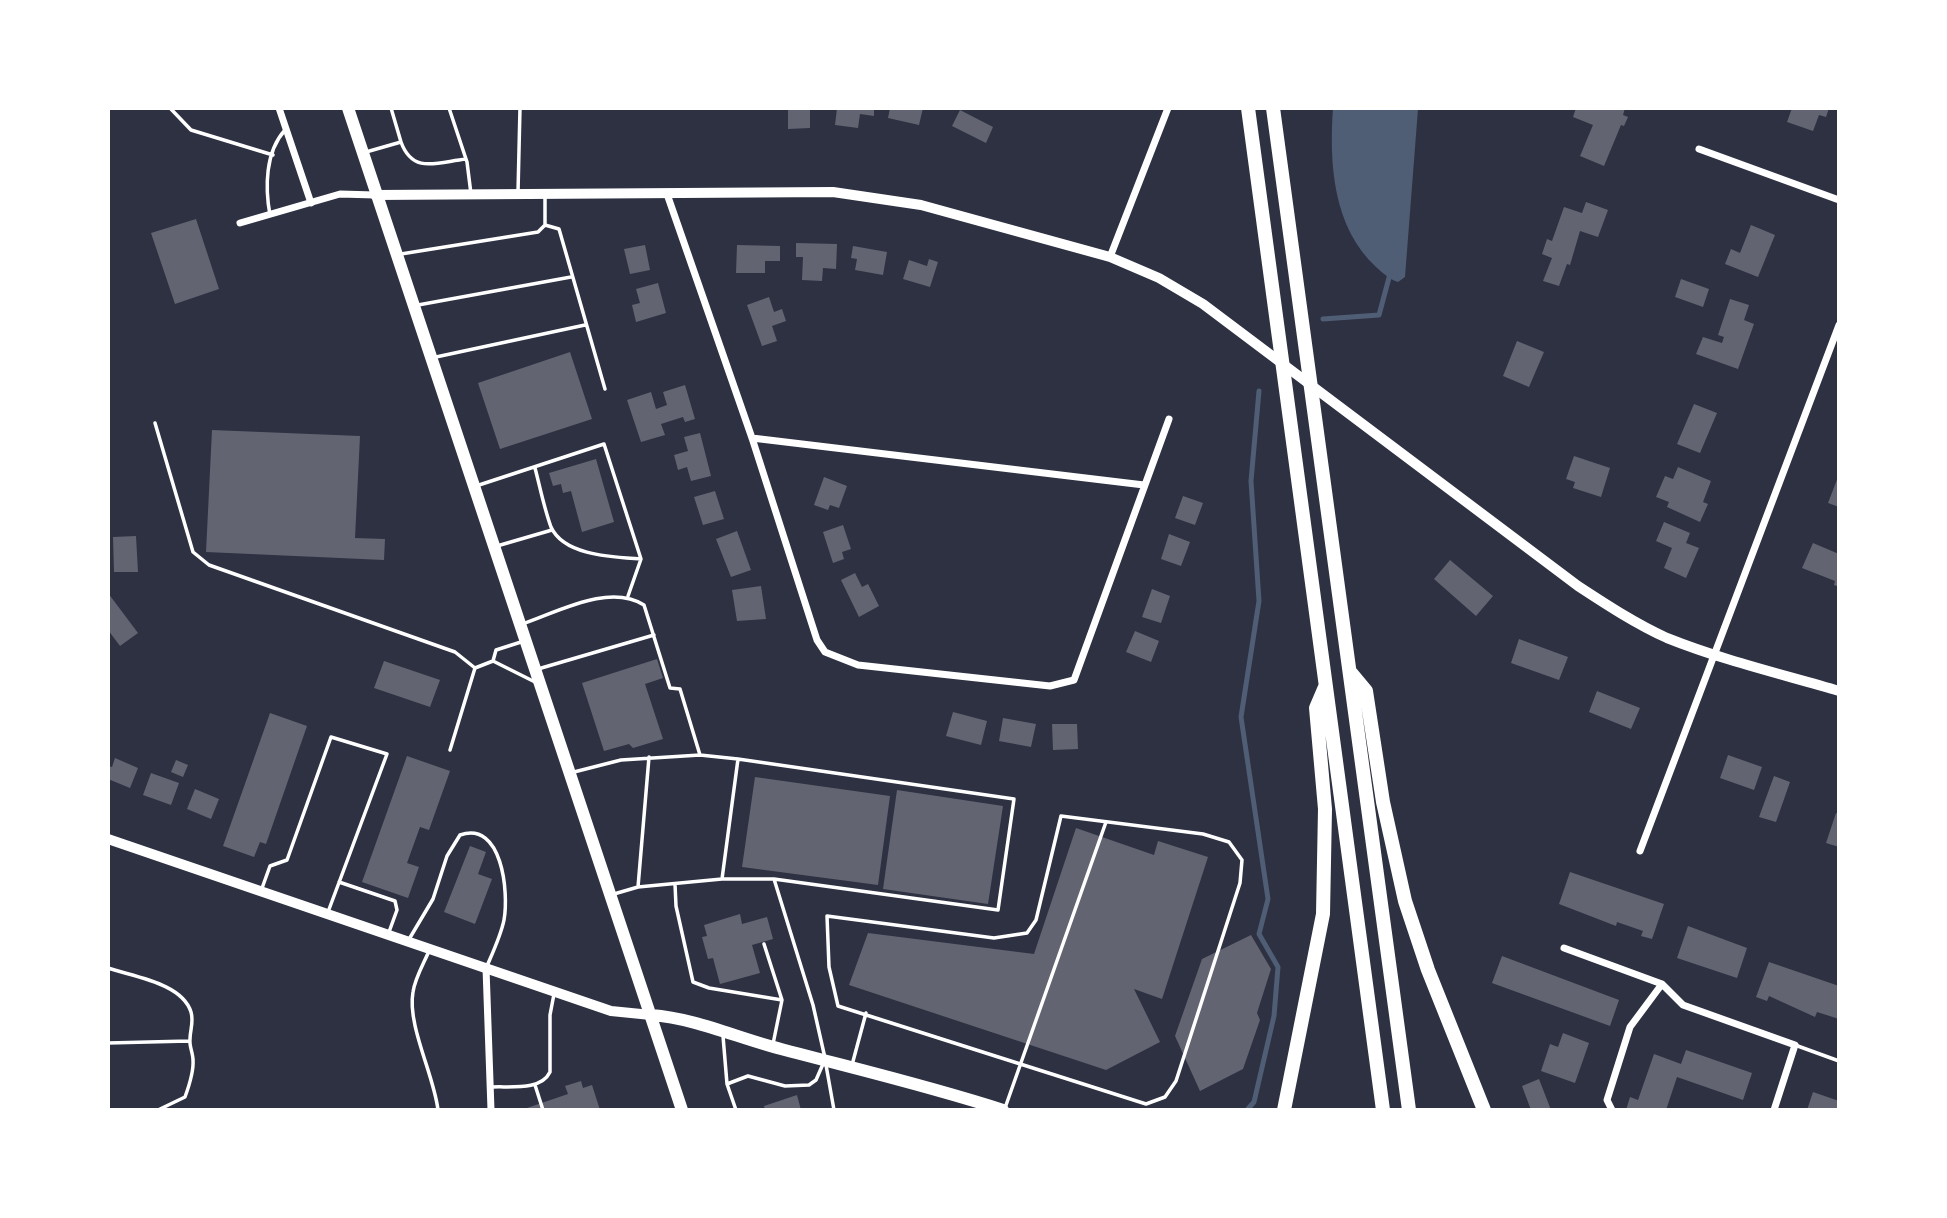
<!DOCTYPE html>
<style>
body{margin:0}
#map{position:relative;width:1947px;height:1218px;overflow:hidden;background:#2d3142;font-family:"Source Sans 3",sans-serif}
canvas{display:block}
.frame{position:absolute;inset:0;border:110px solid #fff;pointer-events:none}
</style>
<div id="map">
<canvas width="1947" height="1218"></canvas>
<div class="frame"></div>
</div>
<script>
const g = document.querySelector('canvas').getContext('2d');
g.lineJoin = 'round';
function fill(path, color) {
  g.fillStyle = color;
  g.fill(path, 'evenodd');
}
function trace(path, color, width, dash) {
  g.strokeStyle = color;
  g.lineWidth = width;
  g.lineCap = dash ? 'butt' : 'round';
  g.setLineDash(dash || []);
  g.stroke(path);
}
const water = new Path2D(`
 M1333,108L1418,109L1405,277L1398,282C1389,279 1384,274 1376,267C1333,227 1329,164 1333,108Z`);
const stream = new Path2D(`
 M1323,319L1379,315L1390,274
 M1247,1110L1254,1102L1274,1016L1278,967L1259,934L1268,899L1241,717L1259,601L1251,481L1259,391`);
const building = new Path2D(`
 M788,108H810V128L788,129Z
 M837,108H874V116L860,114L858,128L835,125Z
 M890,108H923L919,125L888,118Z
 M1576,108H1625L1623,115L1628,117L1624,126L1621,125L1604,166L1580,156L1593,125L1573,117Z
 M1792,108H1829L1826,117L1819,115L1813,131L1787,122Z
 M960,110L993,127L986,143L952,126Z
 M1586,202L1608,210L1598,237L1580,231L1570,265L1567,264L1559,286L1543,281L1552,258L1542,254L1547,239L1552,241L1564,207L1582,213Z
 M196,219L219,289L175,304L151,233Z
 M1751,225L1775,235L1758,277L1725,264L1731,249L1740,253Z
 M796,243L837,244L836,269L823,268L822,281L802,280L803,257H796Z
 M645,245L650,270L630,274L624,249Z
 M737,245L780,246V261H765V273H736Z
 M853,246L887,252L883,275L855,270L857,259L851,258Z
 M929,259L938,262L930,287L903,279L909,260L927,266Z
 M1681,279L1709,289L1703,307L1675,297Z
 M658,283L666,313L636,322L632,305L640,303L636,289Z
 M769,297L774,312L782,309L786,321L772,326L777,341L762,346L747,305Z
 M1730,299L1749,305L1744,320L1754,324L1738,369L1696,354L1703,337L1722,343L1724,337L1718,335Z
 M1517,341L1544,352L1529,387L1503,376Z
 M570,352L592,419L500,449L478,383Z
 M685,385L695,419L685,422L683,417L661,424L665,435L641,442L627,400L651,392L656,409L667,405L663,392Z
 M1694,404L1717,413L1700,453L1677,444Z
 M212,430L360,436L355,538L385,539L384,560L206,552Z
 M700,433L711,476L691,481L687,467L678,470L674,455L688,451L684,437Z
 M1574,456L1610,468L1601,497L1573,488L1575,482L1566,479Z
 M596,459L614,522L582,532L571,491L563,493L561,484L553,486L549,473Z
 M1678,467L1711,481L1703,502L1708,504L1700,522L1667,507L1669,502L1656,497L1665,476L1673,479Z
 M824,477L847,486L839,508L830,505L828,510L814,505Z
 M1838,477H1839V507L1828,503Z
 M715,491L724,519L703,525L694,497Z
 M1183,496L1203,503L1195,525L1175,518Z
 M1664,522L1690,533L1686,543L1699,548L1686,578L1664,568L1672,548L1656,541Z
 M843,525L851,549L842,552L844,559L833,563L823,532Z
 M737,531L751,570L731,577L716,539Z
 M1169,534L1190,542L1181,566L1161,559Z
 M136,536L138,572H114L113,537Z
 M1813,543L1839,554V587L1834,585L1835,581L1802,568Z
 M1450,560L1493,596L1476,616L1434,579Z
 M855,573L862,587L868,584L879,606L859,617L841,580Z
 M761,586L766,619L737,621L732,590Z
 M1152,589L1170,596L1161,623L1142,617Z
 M108,593L138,633L120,646L108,630Z
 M1135,631L1159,641L1151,662L1126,652Z
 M1519,639L1568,657L1559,680L1511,663Z
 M657,659L663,678L645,684L663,739L633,748L629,744L604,751L582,683Z
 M384,661L440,680L430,707L374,688Z
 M1597,691L1640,708L1631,729L1589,712Z
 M953,712L987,721L981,745L946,736Z
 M270,713L307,726L266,844L260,842L254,857L223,846Z
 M1003,718L1036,724L1031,747L999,741Z
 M1052,724H1077L1078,749L1053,750Z
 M1728,755L1762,767L1754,790L1720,778Z
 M407,756L450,771L429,830L420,827L407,863L419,867L408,898L362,882Z
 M115,758L138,768L130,788L108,779V766L112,767Z
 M176,760L188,765L183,777L171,772Z
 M151,773L179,783L171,805L143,795Z
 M1774,776L1790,782L1776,822L1759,817Z
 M755,777L890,796L878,885L742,867Z
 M195,789L219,799L211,819L187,809Z
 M897,790L1003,806L988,904L883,889Z
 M1836,813L1839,814V847L1826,843Z
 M1076,828L1154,855L1158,841L1208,857L1162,999L1134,989L1160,1042L1106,1070L849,985L868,933L1034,954Z
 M470,846L486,852L478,874L492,879L475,924L444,912Z
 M1570,872L1664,904L1652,939L1641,936L1643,931L1617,922L1616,926L1559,904Z
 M740,914L742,924L767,917L773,939L752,945L760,973L720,984L713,958L708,959L702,937L707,936L704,925Z
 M1688,926L1747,948L1737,978L1677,958Z
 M1251,935L1271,969L1257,1013L1260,1020L1243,1069L1200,1091L1175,1036L1202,959Z
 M1502,956L1619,1000L1610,1026L1492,983Z
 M1769,962L1839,986V1019L1817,1012L1815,1017L1769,996L1767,1001L1756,997Z
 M1563,1033L1589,1043L1575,1083L1541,1071L1550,1044L1558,1047Z
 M1686,1050L1752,1073L1743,1100L1677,1077L1666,1110H1626L1630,1097L1638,1100L1654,1054L1681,1064Z
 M1539,1079L1551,1110H1531L1522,1086Z
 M581,1081L583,1088L592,1085L600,1110H521L568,1094L565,1086Z
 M1813,1092L1839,1101V1110H1807Z
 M797,1095L801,1110H765L764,1106Z`);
const service = new Path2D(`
 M170,108L191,130L273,155
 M449,108L467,162L471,194
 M401,142C413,175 438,162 466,159
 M366,152L401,142L391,108
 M518,192L520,108
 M270,215C265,188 265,152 285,130
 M545,225L559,229L605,389
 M401,254L538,232L545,225V196
 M418,305L571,277
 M436,357L585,325
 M155,423L193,552L209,565L455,652L475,668L493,661L535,682
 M535,468C540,487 544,508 551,527C564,556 614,557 641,559
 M476,486L604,444L641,559L628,596
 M497,546L552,530
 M522,624C558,612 609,583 644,605L670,688L680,689L700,755L738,759
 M493,661L496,650L521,642
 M538,669L654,635
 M450,750L475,668
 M574,772L621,760L700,755
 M1061,816L1203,834L1229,842L1242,860L1240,883L1176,1081L1165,1097L1146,1104L838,1006L829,967L827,916L994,938L1027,933L1036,920Z
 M774,879L998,910L1014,799L738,759L722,879H774L813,1005L825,1058
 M339,882L395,901L397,910L389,932
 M675,884L676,906L693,982L709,988L782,1000L773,1044
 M638,887L722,879
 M261,891L270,866L287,860L331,737L387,754L328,912
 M614,894L638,887L649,757
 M408,941L433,899L447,856L460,835C502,820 509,892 504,920C501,935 493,952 487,966
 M764,944L782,1000
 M429,951C424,963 415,978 413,992C407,1025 434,1075 438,1110
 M108,968C134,977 182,983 191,1012C194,1022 190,1030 190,1039C189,1046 193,1053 193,1060C194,1072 189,1086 185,1097L158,1110
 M723,1036L727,1084L736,1110
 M108,1043L189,1041
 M1795,1045L1839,1061
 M826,1065L834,1110
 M852,1065L866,1013
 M727,1084L748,1076L785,1086L809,1085L816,1080L823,1064
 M535,1085L543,1110
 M492,1087C510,1086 541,1091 550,1072V1015L554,994
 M1005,1108L1106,822`);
const minor = new Path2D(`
 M279,108L311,203
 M1699,149L1839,200
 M667,194L752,438L817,640L825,652L858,665L1050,686L1074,680L1169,419
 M240,223L340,194L375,195
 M1110,257L1168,108
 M752,438L1144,485
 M1640,851L1839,325
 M1564,948L1662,984L1683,1005L1795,1045L1774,1110
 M486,968L491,1110
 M1612,1110L1607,1100L1630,1027L1662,984`);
const tertiary = new Path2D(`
 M375,195L833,192L921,205L1110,257L1159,278L1203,304L1578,586C1607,605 1636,624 1667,638C1722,660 1781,674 1839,691`);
const secondary = new Path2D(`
 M108,839L611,1011L651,1015`);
const primary = new Path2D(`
 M348,108L682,1110
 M651,1015C692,1018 731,1035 770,1046C848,1067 926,1085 1003,1110`);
const motorway = new Path2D(`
 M1248,108L1383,1110
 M1273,108L1409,1110
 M1351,673L1366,691L1383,802L1405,901L1428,970L1484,1110
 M1284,1110L1323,914L1325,809L1316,708L1325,687`);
fill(water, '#4f5d75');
trace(stream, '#4f5d75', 5);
fill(building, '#626471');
trace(service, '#fff', 3.5);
trace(minor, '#fff', 7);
trace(tertiary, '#fff', 10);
trace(secondary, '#fff', 10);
trace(primary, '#fff', 12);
trace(motorway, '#fff', 14);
</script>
